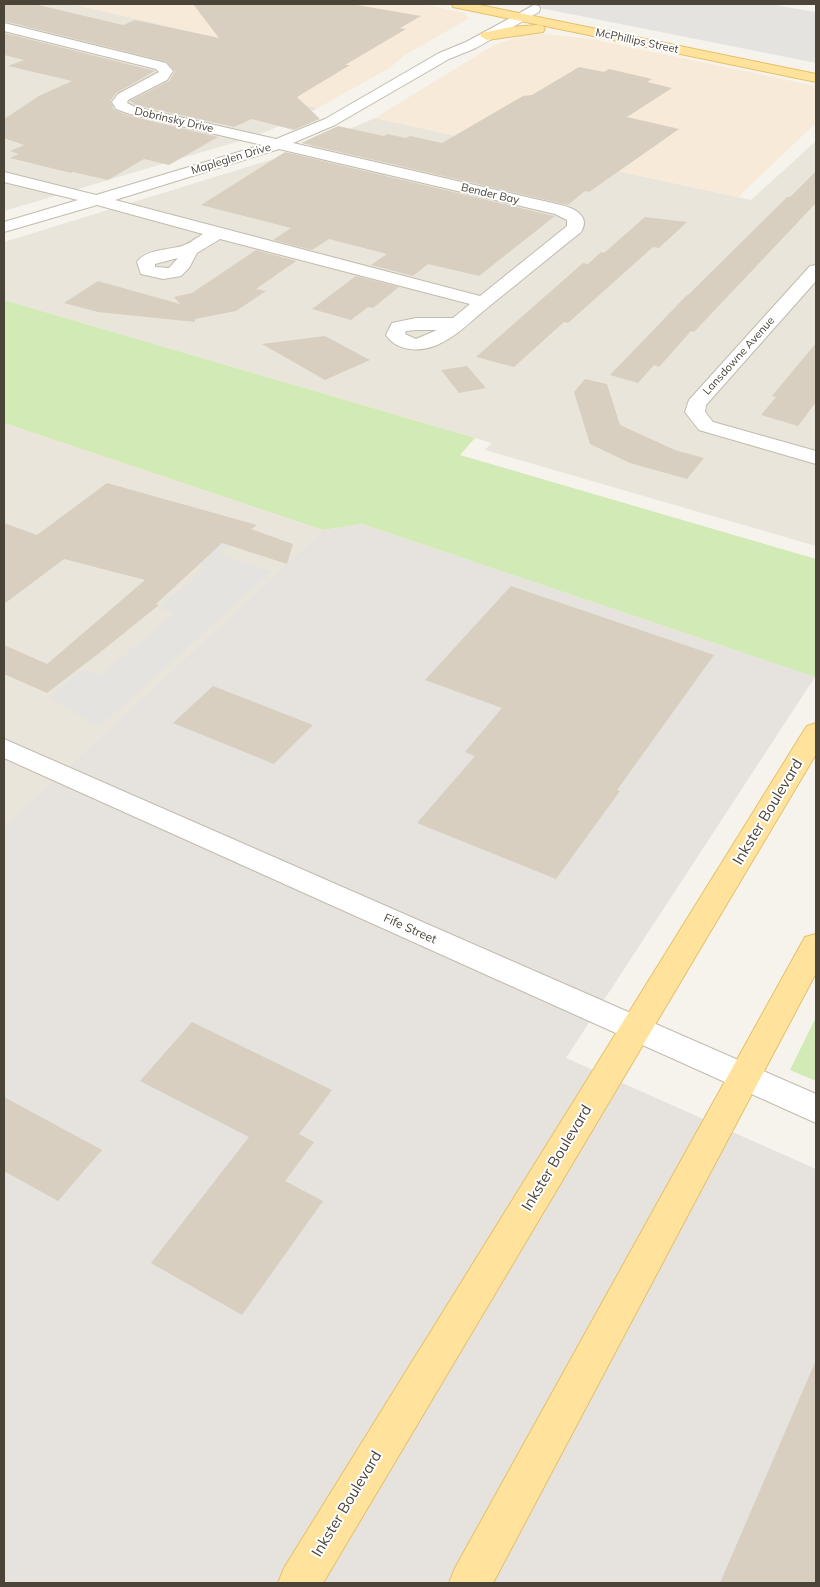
<!DOCTYPE html>
<style>
body{margin:0}
#map{position:relative;width:820px;height:1587px;overflow:hidden;background:#f6f3ec;font-family:Mulish,sans-serif}
canvas{display:block}
.frame{position:absolute;inset:0;border:5px solid #4b4439;pointer-events:none}
</style>
<div id="map">
<canvas width="820" height="1587"></canvas>
<div class="frame"></div>
</div>
<script>
const g = document.querySelector('canvas').getContext('2d');
g.lineJoin = 'round';
function fill(path, color) {
  g.fillStyle = color;
  g.fill(path, 'evenodd');
}
function trace(path, color, width, dash) {
  g.strokeStyle = color;
  g.lineWidth = width;
  g.lineCap = dash ? 'butt' : 'round';
  g.setLineDash(dash || []);
  g.stroke(path);
}
function write(font, color, halo, rows, align = 'center') {
  g.font = font + ' Mulish,sans-serif';
  g.lineWidth = 4;
  g.setLineDash([]);
  g.textBaseline = 'middle';
  g.strokeStyle = halo;
  g.fillStyle = color;
  for (const [text, x, y, turn = 0] of rows) {
    g.save();
    g.translate(x, y);
    g.rotate((+turn || 0) * Math.PI / 180);
    g.textAlign = isNaN(turn) ? turn : align;
    if (halo) g.strokeText(text, 0, 0);
    g.fillText(text, 0, 0);
    g.restore();
  }
}
const residential = new Path2D(`
 M4,4H72L311,59L278,99L318,108L294,120L253,137L4,211Z
 M375,118L751,200L816,141V546L485,450L492,443L4,300V242L296,152Z
 M4,423L323,530L4,826Z`);
const commercial = new Path2D(`
 M72,4H422L465,13L468,19L405,55L391,67L318,108L248,92L310,59Z
 M545,34L591,39L816,86V123L738,197L375,118L494,45L521,36Z`);
const industrial = new Path2D(`
 M362,524L815,677L566,1058L816,1169V1583H4V826L323,530Z`);
const green = new Path2D(`
 M4,300L475,438L460,455L816,559V674L815,677L362,524L323,530L4,423Z
 M816,1017V1081L790,1070Z`);
const parking = new Path2D(`
 M520,4H769L816,12V63Z
 M130,509L229,544L220,555L272,571L99,727L49,697L82,670L101,675L174,614L159,607L206,567L100,534Z`);
const building = new Path2D(`
 M4,4H34L123,25L135,20L219,38L193,4H351L421,16L400,28L406,29L345,65H350L297,97L320,119L294,130L252,119L234,127L136,105L130,101L169,81L175,71L167,62L4,21Z
 M4,33L155,71L116,93L110,101L114,110L130,116L218,137L169,165L144,159L108,180L73,172L71,173L10,158L19,154L10,151L24,145L4,138V119L39,96L72,81L8,66L24,60L4,55Z
 M579,67L604,72L609,69L652,79L647,82L672,88L627,117L679,129L589,192L585,191L568,205L301,143L338,126L384,136L387,134L406,138L410,136L442,143L523,96L532,95Z
 M285,152L554,216H555L479,276L428,264L413,276L371,265L387,254L329,239L312,250L273,240L291,228L201,205Z
 M816,171V203L694,332L691,331L659,367L654,365L638,383L610,375L687,295H688L774,210L787,197H790Z
 M645,217L687,222L659,248L653,247L568,323L564,322L514,367L476,357L583,263L588,264L601,252L604,253Z
 M256,250L296,261L256,289L266,291L236,311L195,319V322L98,312L64,303L98,281L180,304L174,297L192,293Z
 M356,276L399,287L373,308L368,307L351,320L312,309Z
 M325,336L370,360L325,380L262,344Z
 M816,343V402L798,426L761,415L776,397L772,396Z
 M467,366L486,388L459,393L441,370Z
 M585,379L607,384L620,425L675,450L704,458L687,479L630,463L590,444L574,392Z
 M107,483L257,525L251,529L293,544L287,564L222,543L156,604L159,605L98,654L47,693L4,674V645L47,664L145,580L64,559L4,604V523L37,535Z
 M511,586L714,655L617,790L620,791L556,879L417,823L475,756L465,752L502,708L425,680Z
 M213,686L313,725L274,764L173,723Z
 M192,1022L332,1090L299,1134L314,1142L285,1181L323,1201L242,1315L151,1263L249,1137L140,1081Z
 M4,1097L102,1150L58,1201L4,1171Z
 M816,1360V1583H720Z`);
const street = new Path2D(`
 M534,5L539,6L540,9L539,12L476,48L449,59L335,125L293,143L561,205C574,208 591,216 581,232C551,256 522,280 492,304C474,318 458,336 437,345C420,352 397,352 386,335L392,323L416,318H453L470,304L220,239L197,253L189,268L181,276L163,279L141,274L137,262C146,249 169,250 182,246C189,244 196,238 203,234L97,205L4,232V222L78,200L4,182V172L96,195L262,145L130,114L116,109L112,102L118,94L159,72L156,69L4,31V23L166,63L173,71L167,80L128,100L127,103L135,107L276,139L325,119L439,53L466,42ZM279,149L555,214L567,220V226L480,296L115,200ZM178,258L169,268L155,267V264ZM416,330H437L416,339L405,334L406,331Z
 M816,265V281L706,405L705,412L713,422L816,451V464L699,430L685,412L689,400L810,266Z
 M4,739L816,1094V1123L4,758Z`);
const primary = new Path2D(`
 M452,4H475L816,74V82L458,8L453,7Z
 M538,25L543,26L545,29L543,32L487,40L480,36L482,33L511,27Z
 M816,723V754L323,1583H278L284,1568L803,732L807,726Z
 M816,934V973L493,1583H449L455,1568L805,937Z`);
const farStreetnames = [
 ["McPhillips Street",637,41,12],
 ["Dobrinsky Drive",174,120,13],
 ["Mapleglen Drive",231,159,-17],
 ["Bender Bay",490,194,13],
 ["Lansdowne Avenue",739,356,-48]
];
const streetNames = [
 ["Fife Street",410,929,24]
];
const nearStreetnames = [
 ["Inkster Boulevard",768,812,-59],
 ["Inkster Boulevard",557,1158,-59],
 ["Inkster Boulevard",347,1504,-59]
];
fill(residential, '#eae5da');
fill(commercial, '#f7ead8');
fill(industrial, '#e6e2dd');
fill(green, '#d2eab5');
fill(parking, '#e5e3e0');
fill(building, '#d8cfc1');
trace(street, '#c2bbae', 2);
trace(primary, '#e6c16a', 2);
fill(street, '#fff');
fill(primary, '#ffe39c');
write('11px', '#4b4439', '#fff', farStreetnames);
write('12px', '#4b4439', '#fff', streetNames);
write('15px', '#4b4439', '#fff', nearStreetnames);
</script>
